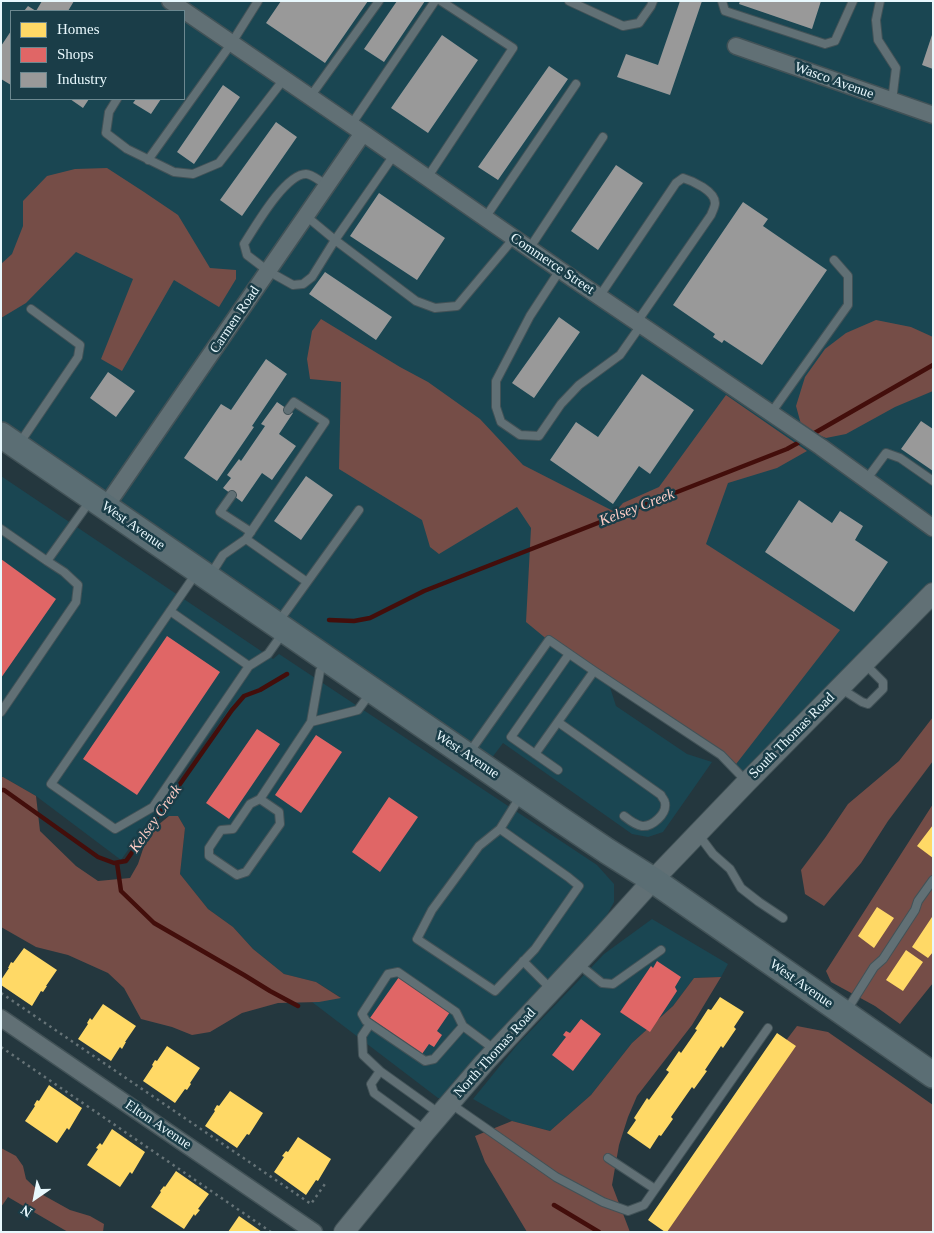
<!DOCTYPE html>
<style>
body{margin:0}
#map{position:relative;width:934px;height:1233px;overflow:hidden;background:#24373e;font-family:"Times New Roman",serif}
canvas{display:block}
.frame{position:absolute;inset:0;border:2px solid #e8f8fd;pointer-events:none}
.legend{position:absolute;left:10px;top:10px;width:175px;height:90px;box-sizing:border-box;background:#1a3d48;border:1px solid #6c8890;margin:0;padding:6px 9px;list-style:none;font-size:15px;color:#e8f8fd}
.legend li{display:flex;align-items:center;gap:10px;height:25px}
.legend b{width:25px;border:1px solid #6c8890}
.north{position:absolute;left:10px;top:1173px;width:50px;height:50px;-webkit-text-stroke:4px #1a3d48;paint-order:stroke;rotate:213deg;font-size:14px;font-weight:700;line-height:20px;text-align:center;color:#e8f8fd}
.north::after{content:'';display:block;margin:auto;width:18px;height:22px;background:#e8f8fd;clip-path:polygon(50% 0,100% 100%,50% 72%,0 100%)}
</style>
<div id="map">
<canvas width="934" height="1233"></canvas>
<div class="frame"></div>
<ul class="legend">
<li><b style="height:14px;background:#ffd966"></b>Homes</li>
<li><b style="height:14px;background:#e06666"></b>Shops</li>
<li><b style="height:14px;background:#999"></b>Industry</li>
</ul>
<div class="north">N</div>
</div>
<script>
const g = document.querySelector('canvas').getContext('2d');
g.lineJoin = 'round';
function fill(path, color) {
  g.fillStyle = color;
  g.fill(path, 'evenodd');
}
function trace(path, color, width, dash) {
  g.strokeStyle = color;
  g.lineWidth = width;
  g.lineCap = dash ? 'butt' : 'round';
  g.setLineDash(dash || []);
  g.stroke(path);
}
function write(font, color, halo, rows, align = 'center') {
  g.font = font + ' "Times New Roman",serif';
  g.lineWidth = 5;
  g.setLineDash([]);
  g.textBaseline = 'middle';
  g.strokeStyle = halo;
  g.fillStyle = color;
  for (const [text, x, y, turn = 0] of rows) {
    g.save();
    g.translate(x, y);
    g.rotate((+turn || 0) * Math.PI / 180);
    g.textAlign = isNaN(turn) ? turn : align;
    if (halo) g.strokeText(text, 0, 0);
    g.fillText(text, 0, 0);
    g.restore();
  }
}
const built = new Path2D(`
 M1,1H933V593L747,782L721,755L608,681L616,706L687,754L712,762L663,832L648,837L632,834L503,743L485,767L1,435ZM11,11H184V99H11Z
 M1,476L273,659L279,654L597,865L614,884V902L600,928L444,1099L438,1098L312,1002L340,997L316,982L284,974L253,949L233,927L208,909L180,874L185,828L178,816H169L156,820L235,699L121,860L36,796L3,777H1Z
 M652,919L728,964L721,977L694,978L673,1006L632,1043L591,1095L550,1131L512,1121L473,1099L517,1045L604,954Z`);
const green = new Path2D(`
 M107,168L144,192L178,215L210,268L236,270V279L219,307L174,280L122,371L101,359L133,279L76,252L26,303L1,318V264L12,254L23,226V201L47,176L75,169Z
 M321,319L400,367L428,382L480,419L523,465L615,512L623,503L659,487L726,395L807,451L777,468L728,483L706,544L840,630L733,768L549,641L526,622L531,528L517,507L439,554L430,547L422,520L339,469L341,382L310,379L307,359L312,331Z
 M876,320L911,327L933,337V391L895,407L846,434L826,438L802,428L796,406L805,377L825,349L846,333Z
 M933,717V761L888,821L861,863L824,906L805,894L801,870L825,838L848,804L899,761Z
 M1,777H3L36,796L40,831L76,866L98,881L130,878L138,864L146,840L158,825L169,816H178L185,828L180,874L208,909L233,927L253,949L284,974L316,982L341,998L319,1002L278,1003L242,1013L210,1032L192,1035L172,1027L141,1019L124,988L108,973L68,955L36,947L1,927Z
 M933,804V983L900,1024L875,1006L831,982L826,971Z
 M721,977L692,1025L637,1096L628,1117L619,1145L612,1185L630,1232H527L485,1162L475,1136L512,1121L550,1131L591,1095L632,1043L673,1006L694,978Z
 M797,1026L828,1032L933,1105V1232H667L775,1055Z
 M1,1148L16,1156L23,1166L26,1179L43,1195L70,1210L90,1216L104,1224L103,1232H68L8,1197L1,1207Z`);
const homes = new Path2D(`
 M933,825V858L917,846Z
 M877,907L894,918L874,948L858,936Z
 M932,917L933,918V952L928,958L912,947Z
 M24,948L57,970L46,986H47L43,992L41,991L32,1006L1,985V980L9,968H8L11,962L13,963Z
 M906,950L923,962L903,991L886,980Z
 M720,997L744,1012L734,1027L736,1029L723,1048L721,1046L705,1070L707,1071L694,1089L692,1087L671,1117L673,1119L661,1136L659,1135L650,1149L627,1133L636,1120L634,1118L647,1098L649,1100L669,1072L666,1070L679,1051L681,1053L697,1030L695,1029L708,1009L711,1010Z
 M103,1004L136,1026L125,1042H126L122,1049L120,1047L111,1061L78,1039L88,1024L87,1023L90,1018L92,1020Z
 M777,1033L796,1046L667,1232H665L648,1220Z
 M167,1046L200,1068L190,1083L191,1084L187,1090L185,1089L175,1103L143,1081L153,1066L152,1065L155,1060L157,1061Z
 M49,1085L82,1108L69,1130L67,1128L57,1143L25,1121L35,1106L34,1105L37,1100L39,1101Z
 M230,1091L263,1113L249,1135L247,1134L237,1148L205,1126L215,1111L214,1110L217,1105L219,1106Z
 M112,1129L145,1152L132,1174L130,1172L120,1187L87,1165L98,1149L96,1148L100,1143L102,1145Z
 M298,1137L331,1159L318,1181L316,1180L306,1195L274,1172L284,1157L282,1156L286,1151L288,1152Z
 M176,1171L209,1194L198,1209L200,1210L195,1216L194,1214L184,1229L151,1207L161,1192L160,1191L164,1186L165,1187Z
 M239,1216L262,1232H228Z`);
const shops = new Path2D(`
 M1,559L56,599L1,678Z
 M167,636L220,672L137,795L83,759Z
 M257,729L280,744L229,819L206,803Z
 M316,735L342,752L301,813L275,795Z
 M389,797L418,817L380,872L352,852Z
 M657,961L681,977L675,987L677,991L650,1032L620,1012L651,966L653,968Z
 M399,977L450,1012L437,1031L442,1035L434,1047L429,1044L422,1054L370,1018Z
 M581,1019L601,1034L573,1071L552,1055L566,1037L563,1035L566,1031L570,1033Z`);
const industry = new Path2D(`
 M42,1H74L68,11H24L28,6L36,11Z
 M281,1H368L325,63L266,23Z
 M397,1H425L384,62L364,49Z
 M680,1H702L670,95L617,77L626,54L658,65Z
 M740,1H821L812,29L739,4Z
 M11,31V85L1,79V46Z
 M442,35L478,60L428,133L391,108Z
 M932,35H933V69L922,65Z
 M549,66L568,79L498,180L478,167Z
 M223,85L240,97L194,164L177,152Z
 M70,99H89L83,108Z
 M136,99H161L151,114L133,103Z
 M276,122L297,137L242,216L220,200Z
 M616,165L643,183L598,250L571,231Z
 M379,193L445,238L417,280L350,236Z
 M743,202L768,219L763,226L827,270L762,365L724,340L722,343L713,337L715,334L673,305Z
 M325,272L392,317L376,340L309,294Z
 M559,317L580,332L534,398L512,383Z
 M266,359L287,374L252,426L254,427L217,481L184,458L221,404L231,410Z
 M108,372L135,391L116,417L90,398Z
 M642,374L694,410L650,474L639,466L613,504L550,460L576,422L598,437Z
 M277,402L293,413L279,434L296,446L272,480L262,473L242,502L223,488L231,478L227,475L239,459L241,461L265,426L261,424Z
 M921,421L933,429V471L901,449Z
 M306,476L333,495L301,540L274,521Z
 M799,500L832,523L840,511L863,526L855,540L888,562L854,612L765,552Z`);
const stream = new Path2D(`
 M811,435L933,365
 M329,620L354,621L370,618L424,591L787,449L805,439
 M1,790H4L98,857L114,863L126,861L232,710L244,696L260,690L287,674
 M117,863L121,891L154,923L244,975L270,991L298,1006
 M554,1205L599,1232`);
const path = new Path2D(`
 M1,993L311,1204L327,1181
 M1,1047L271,1232`);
const service = new Path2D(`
 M569,1L623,26L639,23L651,6L653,1
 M722,1L725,11L825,44L835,41L853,1
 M880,1L876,20L878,40L896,68L892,101
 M310,97L379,1
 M117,99L109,112L106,133L127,149L174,172L193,174L219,163L284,79
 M351,125L435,1
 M394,155L335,240L416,301L435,308L457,306L514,238
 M148,160L231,44L258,1
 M427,178L513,48L441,1
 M306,216L335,240L312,277L303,284L293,285L268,271L247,255L244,244C255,227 285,174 306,174C312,174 321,182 327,185
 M485,218L576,84
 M529,249L603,137
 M560,270L530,316L496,381V407L501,422L520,435L539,436L561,404L579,385L620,355L641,325
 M599,297L676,183L683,178C693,181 715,191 715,203C715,207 712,212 711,215L637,322
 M771,413L848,305V276L834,260
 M19,444L78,357L80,345L31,309
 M866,480L886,453L900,458L933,481
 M232,495L220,512L251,532
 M1,529L47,561L90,501
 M246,539L307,582
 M197,572L51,784L115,829L153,807L249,666L268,654L283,633
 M211,574L223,555L246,539L325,422L294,402L288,410
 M170,611L249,666
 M279,621L359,510
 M840,688L862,702L868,704L883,689V682L864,663
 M1,712L76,602L78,585L64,572L47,561
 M311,722L320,671L327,662
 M558,722L661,795C662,798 665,800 665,803C667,814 652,827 642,826C635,825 629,820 624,816
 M469,753L549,640L594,671L721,755L747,782
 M535,754L594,671
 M558,770L511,737L569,654
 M260,799L250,804L233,829L221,830L209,848V856L237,875L246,872L280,824L279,812L260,799L311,722L358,710L371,692
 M500,829L568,877L579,886L535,949L495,991L417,939L432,910L479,846L500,829L520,797
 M698,834L713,854L730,869L741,888L759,902L783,918
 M523,961L552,990
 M577,963L602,983L613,984L661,950
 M847,1010L874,967L883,959L915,910L918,901L933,880
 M370,1024L362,1036L363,1055L380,1071
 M463,1026L434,1059L425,1061L366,1021L362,1014L388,974L398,972L456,1012L463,1026L494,1049
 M451,1104L556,1177L603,1202L628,1211L644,1205L768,1028
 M426,1131L374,1093L371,1084L380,1071L440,1114
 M608,1158L655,1189`);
const minor = new Path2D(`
 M170,1L363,133L560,270L821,447L933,528
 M736,46L933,115
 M106,506L363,133
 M1,1018L314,1232`);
const tertiary = new Path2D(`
 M344,1232L426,1131L484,1063L597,942L653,880L747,782L933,593`);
const primary = new Path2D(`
 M1,435L558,818L607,851L653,880L933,1075`);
const streetNames = [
 ["Wasco Avenue",834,81,20],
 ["Commerce Street",552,264,34],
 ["Carmen Road",235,320,-56],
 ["West Avenue",133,526,35],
 ["South Thomas Road",792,736,-45],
 ["West Avenue",467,755,34],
 ["West Avenue",801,984,35],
 ["North Thomas Road",495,1053,-48],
 ["Elton Avenue",158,1125,34]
];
const waterNames = [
 ["Kelsey Creek",637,508,-21],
 ["Kelsey Creek",156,819,-55]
];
fill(built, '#1a4652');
fill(green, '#754d47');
fill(homes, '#ffd966');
fill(shops, '#e06666');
fill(industry, '#999');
trace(stream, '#430e0b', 4.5);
trace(service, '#425257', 10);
trace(minor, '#425257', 19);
trace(tertiary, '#425257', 22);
trace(primary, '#425257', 28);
trace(path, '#667377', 2.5, [2.5, 4]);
trace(service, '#617075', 8);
trace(minor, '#617075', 16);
trace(tertiary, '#617075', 20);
trace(primary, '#5b6e74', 25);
write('14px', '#e8f8fd', '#1a3d48', streetNames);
write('italic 15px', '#feccc4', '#1a3d48', waterNames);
</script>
